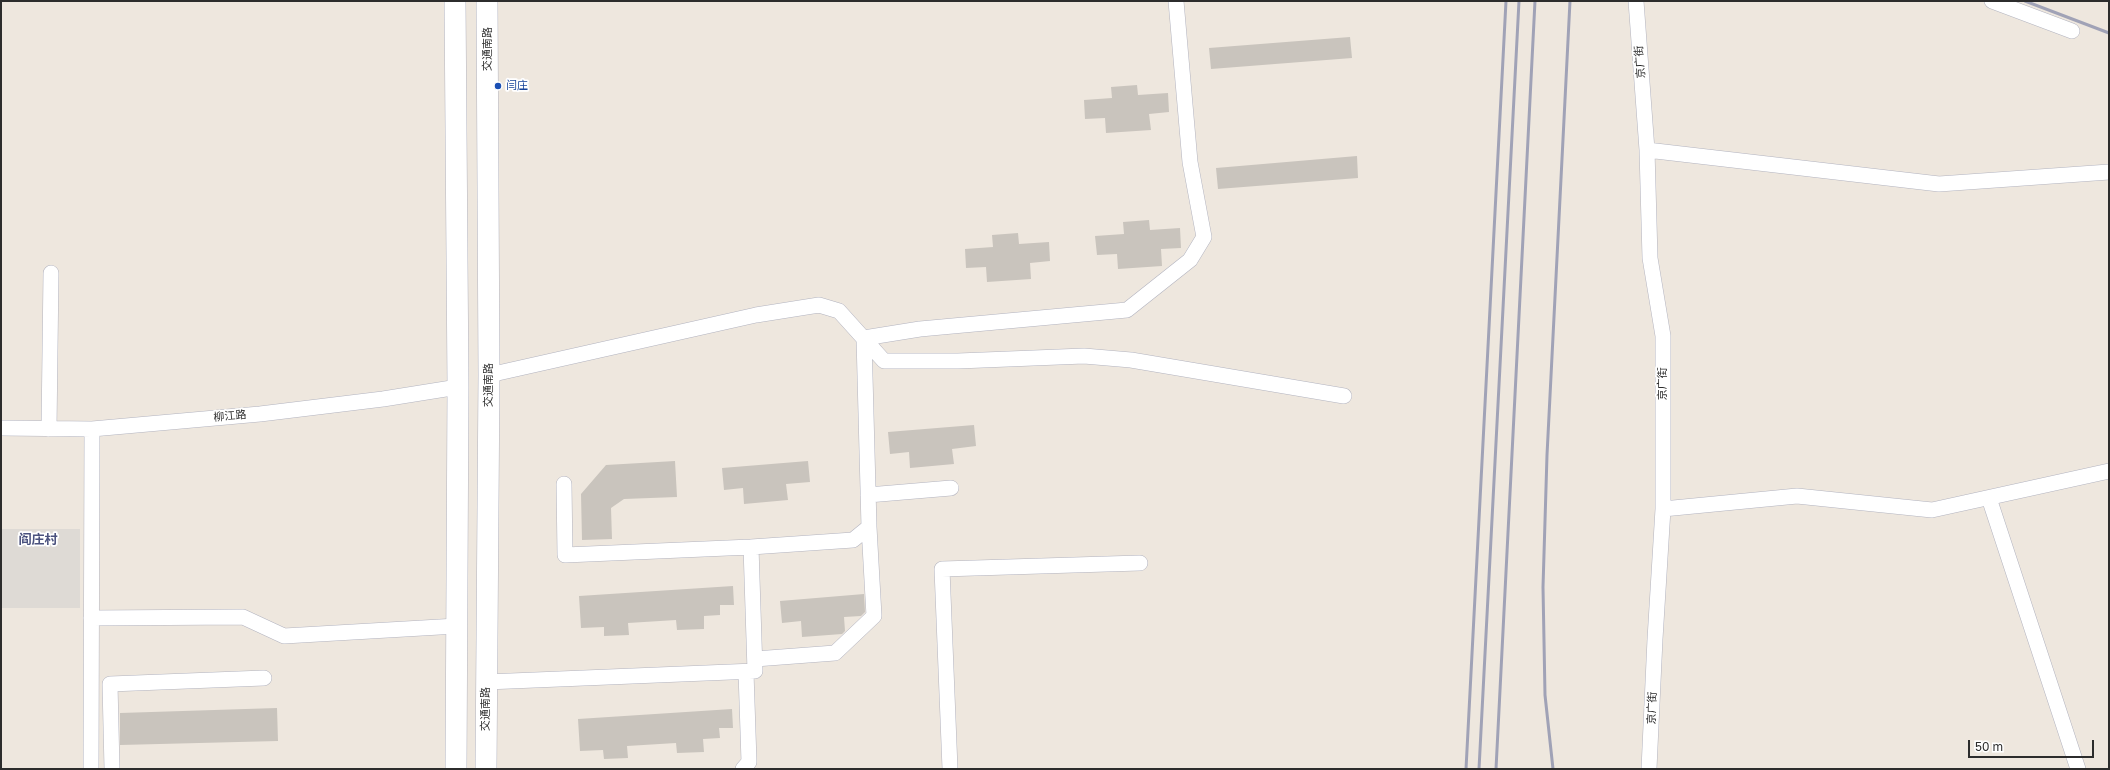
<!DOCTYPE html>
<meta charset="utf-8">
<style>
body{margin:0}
#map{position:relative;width:2110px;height:770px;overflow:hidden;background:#eee7de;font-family:"Golos Text",sans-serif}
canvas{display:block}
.frame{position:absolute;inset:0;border:2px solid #2c2c2c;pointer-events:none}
.scale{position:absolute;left:1968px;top:740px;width:126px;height:18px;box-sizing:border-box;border:2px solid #2c2c2c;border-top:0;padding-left:5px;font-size:12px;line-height:14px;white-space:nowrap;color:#2c2c2c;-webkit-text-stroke:3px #fff;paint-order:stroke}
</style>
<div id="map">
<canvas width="2110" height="770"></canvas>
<div class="frame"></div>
<div class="scale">50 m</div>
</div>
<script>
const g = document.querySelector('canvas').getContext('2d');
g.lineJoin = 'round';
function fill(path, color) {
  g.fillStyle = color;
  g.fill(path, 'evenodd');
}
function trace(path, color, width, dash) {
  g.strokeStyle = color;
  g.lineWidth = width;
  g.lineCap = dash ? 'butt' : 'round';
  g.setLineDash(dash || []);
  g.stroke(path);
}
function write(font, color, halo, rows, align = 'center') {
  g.font = font + ' "Golos Text","Noto Sans SC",sans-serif';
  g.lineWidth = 3.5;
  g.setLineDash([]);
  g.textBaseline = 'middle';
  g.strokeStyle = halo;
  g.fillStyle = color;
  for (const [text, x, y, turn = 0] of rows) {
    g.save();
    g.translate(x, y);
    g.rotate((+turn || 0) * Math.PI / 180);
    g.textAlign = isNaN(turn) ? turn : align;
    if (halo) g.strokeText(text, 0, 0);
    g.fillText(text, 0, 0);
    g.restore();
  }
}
const plaza = new Path2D(`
 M1,529H80V608H1Z`);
const building = new Path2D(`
 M1350,37L1352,58L1211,69L1209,48Z
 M1137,85L1138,95L1168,93L1169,112L1149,114L1151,130L1106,133L1105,118L1085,119L1084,100L1112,98L1111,87Z
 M1357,156L1358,178L1218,189L1216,168Z
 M1149,220L1150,230L1180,228L1181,248L1161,249L1162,266L1118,269L1117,254L1097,255L1095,236L1124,234L1123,222Z
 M1018,233L1019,244L1049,242L1050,261L1030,263L1031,279L987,282L986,267L966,268L965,249L993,247L992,235Z
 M974,425L976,446L952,449L954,464L910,468L909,452L890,454L888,432Z
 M675,461L677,497L624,499L611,508L612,539L582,540L581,494L606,465Z
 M808,461L810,482L786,484L788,500L744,504L743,488L724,490L722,468Z
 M733,586L734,605H720V615L704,616V629L677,630L676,620L628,623L629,635L604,636V627L581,628L579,596Z
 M864,594L865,612L861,616L844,617L845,631L842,634L802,637L801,621L782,623L780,601Z
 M277,708L278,741L120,745V713Z
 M732,709L733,728H719L720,738L703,739L704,752L677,753L676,743L627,746L628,758L604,759L603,750L580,751L578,719Z`);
const minor = new Path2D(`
 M1636,1L1647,150L1650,258L1663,336V509L1655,639L1649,769
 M1992,1L2072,31
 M1647,150L1939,184L2109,172
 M489,375L756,315L819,305L839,311L884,361H958L1084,356L1131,360L1344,396
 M1,428L92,429L260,414L383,399L458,387
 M49,429L51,273
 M564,484L565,555L751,547
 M868,495L951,488
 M1989,498L2078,769
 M1663,509L1797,496L1932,510L2109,471
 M91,618L243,617L284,636L457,626
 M755,659L835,653L874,616L869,527
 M486,682L755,671L751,547L853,540L869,527L864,338L920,329L1127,310L1190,260L1204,237L1190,162L1176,1
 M91,769L92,429
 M112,769L110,684L264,678
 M743,769L749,762L746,672
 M950,769L942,569L1140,563`);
const secondary = new Path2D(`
 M455,1L458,387L456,769
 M486,769L489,375L487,1`);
const rail = new Path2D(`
 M2025,1L2109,33
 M1466,769L1506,1
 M1479,769L1519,1
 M1496,769L1535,1
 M1553,769L1545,695L1543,587L1547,455L1570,1`);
const markers = [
 [498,86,4,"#1a4fb4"]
];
const streetNames = [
 ["交通南路",488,49,-90],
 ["京广街",1640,62,-94],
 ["京广街",1663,384,-90],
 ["交通南路",489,385,-90],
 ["柳江路",230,416,-5],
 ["京广街",1652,708,-88],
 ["交通南路",486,709,-90]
];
const transitNames = [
 ["闫庄",506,86]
];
const quarterNames = [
 ["阎庄村",38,540]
];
fill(plaza, '#dedad5');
fill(building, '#c9c4bd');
trace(minor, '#b2b3bf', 16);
trace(secondary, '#b2b3bf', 22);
trace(minor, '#fff', 15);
trace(secondary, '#fff', 21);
trace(rail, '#a0a2b6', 3);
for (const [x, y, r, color] of markers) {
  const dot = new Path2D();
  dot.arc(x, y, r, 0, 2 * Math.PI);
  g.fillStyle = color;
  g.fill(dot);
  trace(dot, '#fff', 1.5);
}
write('11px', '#2c2c2c', '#fff', streetNames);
write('11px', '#164399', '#fff', transitNames, 'left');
write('bold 13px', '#4b527e', '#fff', quarterNames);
</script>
